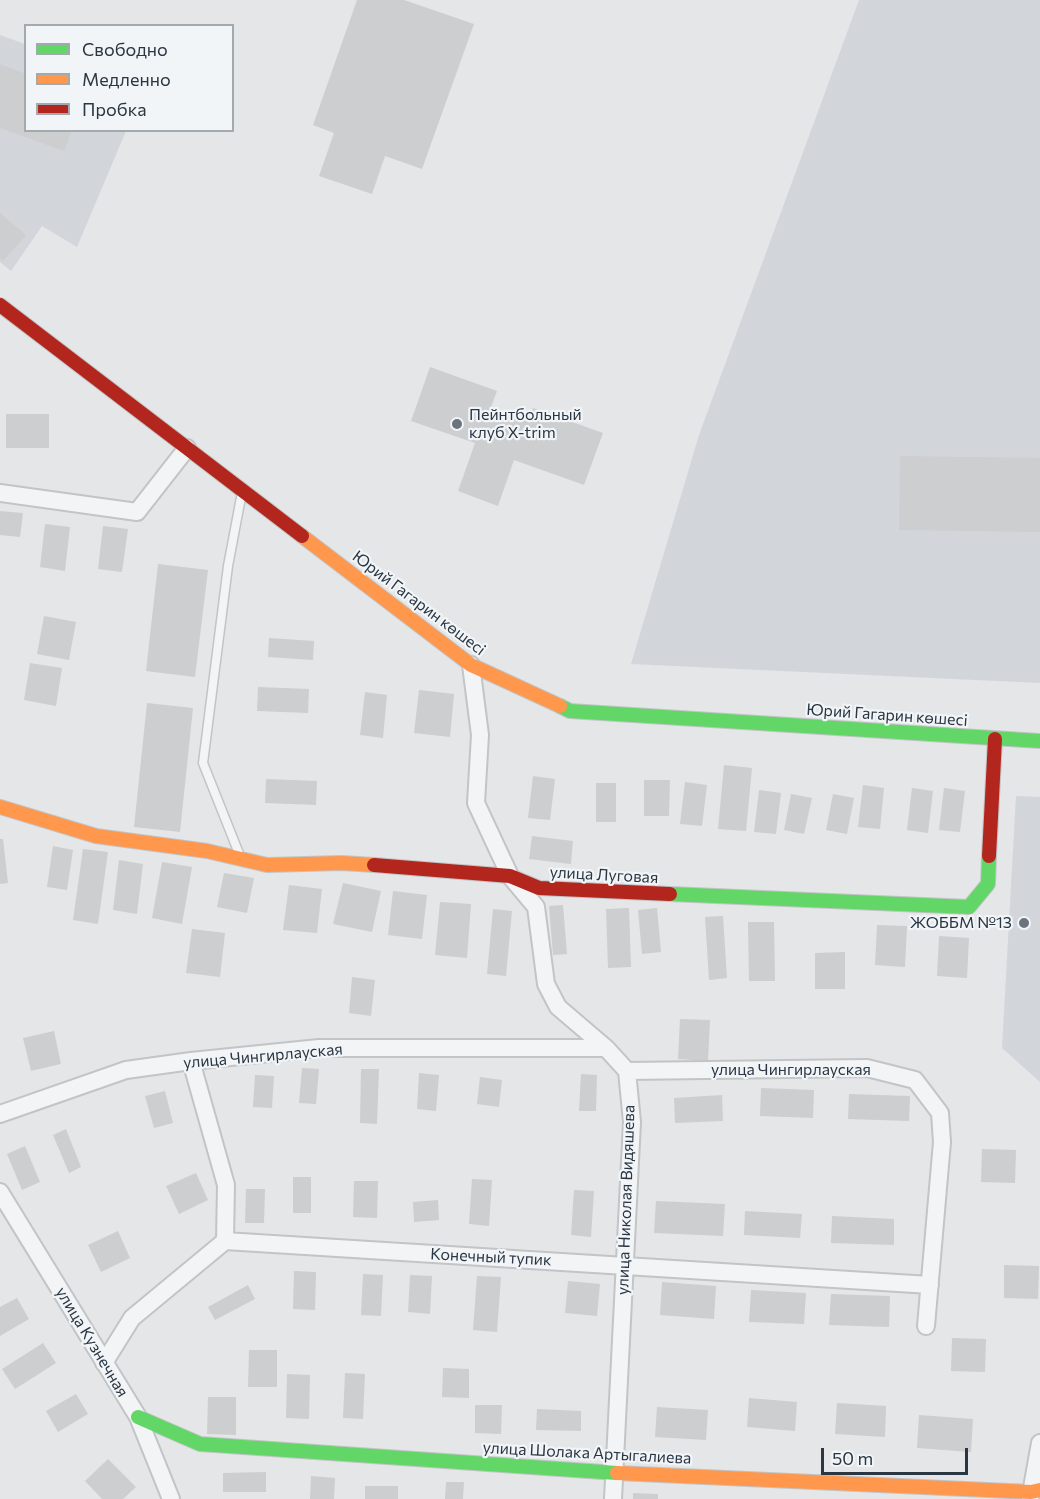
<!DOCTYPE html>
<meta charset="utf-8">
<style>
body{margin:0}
#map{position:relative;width:1040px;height:1499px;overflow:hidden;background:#e4e6e8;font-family:Commissioner,sans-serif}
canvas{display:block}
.legend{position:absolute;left:24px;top:24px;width:210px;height:108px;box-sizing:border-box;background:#f2f5f8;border:2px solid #a2a9af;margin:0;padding:8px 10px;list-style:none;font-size:18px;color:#2a3642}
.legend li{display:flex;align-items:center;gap:12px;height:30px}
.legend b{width:30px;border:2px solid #a2a9af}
.scale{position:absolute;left:821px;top:1448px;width:147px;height:27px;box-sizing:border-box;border:3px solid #2a3642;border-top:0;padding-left:8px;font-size:18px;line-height:21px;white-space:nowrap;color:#2a3642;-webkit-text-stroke:4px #f2f5f8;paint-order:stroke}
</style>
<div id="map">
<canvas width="1040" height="1499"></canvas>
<ul class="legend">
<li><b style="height:8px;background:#63d668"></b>Свободно</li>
<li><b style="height:8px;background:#ff974d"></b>Медленно</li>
<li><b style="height:8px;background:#b3261e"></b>Пробка</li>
</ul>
<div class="scale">50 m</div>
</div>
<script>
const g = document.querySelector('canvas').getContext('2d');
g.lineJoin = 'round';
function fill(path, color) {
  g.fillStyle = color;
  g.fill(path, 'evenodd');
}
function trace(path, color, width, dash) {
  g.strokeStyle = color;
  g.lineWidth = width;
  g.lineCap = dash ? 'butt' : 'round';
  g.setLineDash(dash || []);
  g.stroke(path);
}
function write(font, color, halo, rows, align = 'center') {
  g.font = font + ' Commissioner,sans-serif';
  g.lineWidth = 4.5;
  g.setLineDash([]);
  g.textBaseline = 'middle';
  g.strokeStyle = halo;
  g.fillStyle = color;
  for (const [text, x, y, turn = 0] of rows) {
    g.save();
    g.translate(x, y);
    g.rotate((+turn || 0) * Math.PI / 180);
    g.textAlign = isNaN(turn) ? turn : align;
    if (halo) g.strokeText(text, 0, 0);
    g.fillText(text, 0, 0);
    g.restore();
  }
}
const built = new Path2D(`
 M859,0H1040V683L631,664L699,435Z
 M0,35L25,44L26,130L126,131L77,247L42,226L11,271L0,262Z
 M1016,796L1040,797V1082L1002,1048Z`);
const building = new Path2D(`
 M357,0H404L474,24L422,169L385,156L372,194L319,176L334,133L313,125Z
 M0,64L26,74V130H72L64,151L0,128Z
 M0,213L26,235L3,261L0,258Z
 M430,367L497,391L491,407L528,420L533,408L603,433L584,485L514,460L498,506L458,491L475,443L411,421Z
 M6,414H49V448H6Z
 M900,456L1040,458V532L899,530Z
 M0,511L23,513L20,537L0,535Z
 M45,524L70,527L65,571L40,567Z
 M103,526L128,529L122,572L98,569Z
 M158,564L208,570L195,677L146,671Z
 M44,616L76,622L69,660L37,654Z
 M269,638L314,641L313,660L268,657Z
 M30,663L62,668L56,706L24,700Z
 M258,687L309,689L308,713L257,711Z
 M419,690L454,694L450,737L414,733Z
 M365,692L387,695L383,738L360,735Z
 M147,703L193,708L180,832L134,827Z
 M724,765L752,768L746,831L718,829Z
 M533,776L555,779L550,820L528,818Z
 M266,779L317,781L316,805L265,803Z
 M644,780H670L669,816H644Z
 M685,782L707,785L702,826L680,824Z
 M596,783H616V822H596Z
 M863,785L884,788L880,829L858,827Z
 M912,788L933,791L928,833L907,830Z
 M944,788L965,791L960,832L939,830Z
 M759,790L781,793L776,834L754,832Z
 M791,794L812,798L804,834L784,830Z
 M833,794L854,798L847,834L826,830Z
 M532,836L573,841L571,864L529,859Z
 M0,839H3L8,883L0,884Z
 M53,846L73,850L67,890L47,887Z
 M83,849L108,852L98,924L73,920Z
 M119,860L143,864L137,914L113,910Z
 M162,862L192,867L182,924L152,918Z
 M224,873L254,878L247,913L217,907Z
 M343,883L381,891L372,932L333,924Z
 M289,885L322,889L317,933L283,930Z
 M393,891L427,895L422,939L388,935Z
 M440,902L471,904L467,958L435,955Z
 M563,905L567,954L553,955L549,906Z
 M629,908L631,967L608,968L606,909Z
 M657,908L661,952L642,954L638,910Z
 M493,909L512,911L506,976L487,974Z
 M723,916L727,978L709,980L705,917Z
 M748,922H774L775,981H749Z
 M877,925L907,926L905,967L875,965Z
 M192,929L225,933L220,977L186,973Z
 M939,936L969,938L967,978L937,976Z
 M845,952V989H815V953Z
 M352,977L375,980L371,1016L349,1013Z
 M680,1019L710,1020L708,1061L678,1059Z
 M54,1031L61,1064L31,1071L23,1038Z
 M302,1068L319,1069L316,1104L299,1103Z
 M361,1069H379L377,1124L360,1123Z
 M419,1073L439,1075L436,1111L417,1109Z
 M581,1074L597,1075L596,1111H579Z
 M255,1075L274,1076L272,1108L253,1107Z
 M480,1077L502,1080L499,1107L477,1104Z
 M761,1088L814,1090L813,1118L760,1116Z
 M165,1091L173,1123L154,1128L145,1096Z
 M849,1094L910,1096L909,1121L848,1119Z
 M722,1095L723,1121L675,1123L674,1098Z
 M66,1129L81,1167L69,1173L53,1135Z
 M25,1146L40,1182L22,1190L7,1154Z
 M982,1149L1016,1150L1015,1183L981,1182Z
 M196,1173L208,1200L179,1214L166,1186Z
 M293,1177H311V1213H293Z
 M472,1179L492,1180L489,1226L469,1224Z
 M354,1181H378L377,1218L353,1217Z
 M246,1189H265L264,1223H245Z
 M574,1190L594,1191L591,1237L571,1235Z
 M438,1200L439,1220L414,1222L413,1202Z
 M656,1201L725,1204L723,1236L654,1233Z
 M745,1211L802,1214L800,1238L744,1235Z
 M832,1216L894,1219V1245L831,1243Z
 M118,1231L130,1258L101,1272L88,1245Z
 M1004,1265L1039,1266L1038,1299L1004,1298Z
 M294,1271L316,1272L315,1310L293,1309Z
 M363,1274L383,1275L381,1316L361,1315Z
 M410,1275L432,1276L430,1314L408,1312Z
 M477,1276L501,1277L497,1332L473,1330Z
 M568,1281L600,1284L597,1316L565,1313Z
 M662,1282L716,1286L714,1319L660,1315Z
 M248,1285L255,1299L215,1320L208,1307Z
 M751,1290L806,1293L804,1324L749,1322Z
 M831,1294L890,1296L889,1327L829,1325Z
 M17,1298L29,1319L0,1336V1307Z
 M952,1338L986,1339L985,1372L951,1371Z
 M43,1343L56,1363L15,1389L2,1369Z
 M249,1350H277V1387H248Z
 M443,1368L469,1369V1398L442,1397Z
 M345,1373L365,1374L363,1419L343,1418Z
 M287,1374L310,1375L309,1419L286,1418Z
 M76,1394L88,1414L58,1432L46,1411Z
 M208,1397H236V1435L207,1434Z
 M749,1398L797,1402L795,1431L747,1427Z
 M837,1403L886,1406L885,1437L835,1434Z
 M475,1405H502L501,1434L475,1433Z
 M657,1407L708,1410L706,1440L655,1437Z
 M537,1409L581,1411V1431L536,1430Z
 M919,1415L973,1419L971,1452L917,1448Z
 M108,1459L136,1487L123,1499H102L85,1481Z
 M266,1472V1492H223V1473Z
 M311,1476L335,1478L334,1499H310Z
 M446,1482H464L463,1499H445Z
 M365,1486H398V1499H365Z
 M633,1493L658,1494V1499H633Z`);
const lane = new Path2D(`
 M240,856L203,763L228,566L242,492`);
const street = new Path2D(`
 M0,493L137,512L187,448
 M471,665L480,735L476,803L510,876L536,907L546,984L558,1007L606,1048L627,1071L632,1122L613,1499
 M191,1061L226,1185L225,1241
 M627,1071L867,1068L915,1080L940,1113L942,1142L926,1326
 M0,1114L126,1070L191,1061L319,1048H606
 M0,1192L138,1417L171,1499
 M104,1363L132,1318L225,1241L930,1285
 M1030,1499L1040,1443`);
const fast = new Path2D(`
 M560,706L570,711L1040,741
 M670,894L969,907L988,884L989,856
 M138,1417L200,1444L617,1473`);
const slow = new Path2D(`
 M302,536L471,665L560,706
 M0,807L96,836L207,851L267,865L342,863L374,865
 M617,1473L1031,1492L1040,1490`);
const jam = new Path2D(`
 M0,305L302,536
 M989,856L995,739
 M374,865L510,876L539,888L670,894`);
const markers = [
 [457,424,6,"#6b747c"],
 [1024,923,6,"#6b747c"]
];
const poiNames = [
 ["Пейнтбольный",469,415],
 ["клуб X-trim",469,433],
 ["ЖОББМ №13",1012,923,"right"]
];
const streetNames = [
 ["Юрий Гагарин көшесі",419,603,37],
 ["Юрий Гагарин көшесі",887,715,4],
 ["улица Луговая",604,875,3],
 ["улица Чингирлауская",263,1056,-5],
 ["улица Чингирлауская",791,1070],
 ["улица Николая Видяшева",626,1200,-88],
 ["Конечный тупик",491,1257,3],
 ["улица Кузнечная",92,1342,59],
 ["улица Шолака Артыгалиева",587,1453,3]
];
fill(built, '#d2d6db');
fill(building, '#ccced0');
trace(lane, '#c2c4c6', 11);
trace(street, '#c2c4c6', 20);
trace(fast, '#c2c4c6', 16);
trace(slow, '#c2c4c6', 16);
trace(jam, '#c2c4c6', 16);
trace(lane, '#f3f4f5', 8);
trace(street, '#f3f4f5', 16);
trace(fast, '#63d668', 14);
trace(slow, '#ff974d', 14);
trace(jam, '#b3261e', 14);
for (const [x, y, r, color] of markers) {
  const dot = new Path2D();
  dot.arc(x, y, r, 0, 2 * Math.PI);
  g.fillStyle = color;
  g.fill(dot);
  trace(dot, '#f2f5f8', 2);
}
write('16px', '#2a3642', '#f2f5f8', poiNames, 'left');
write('16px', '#2a3642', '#f2f5f8', streetNames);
</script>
